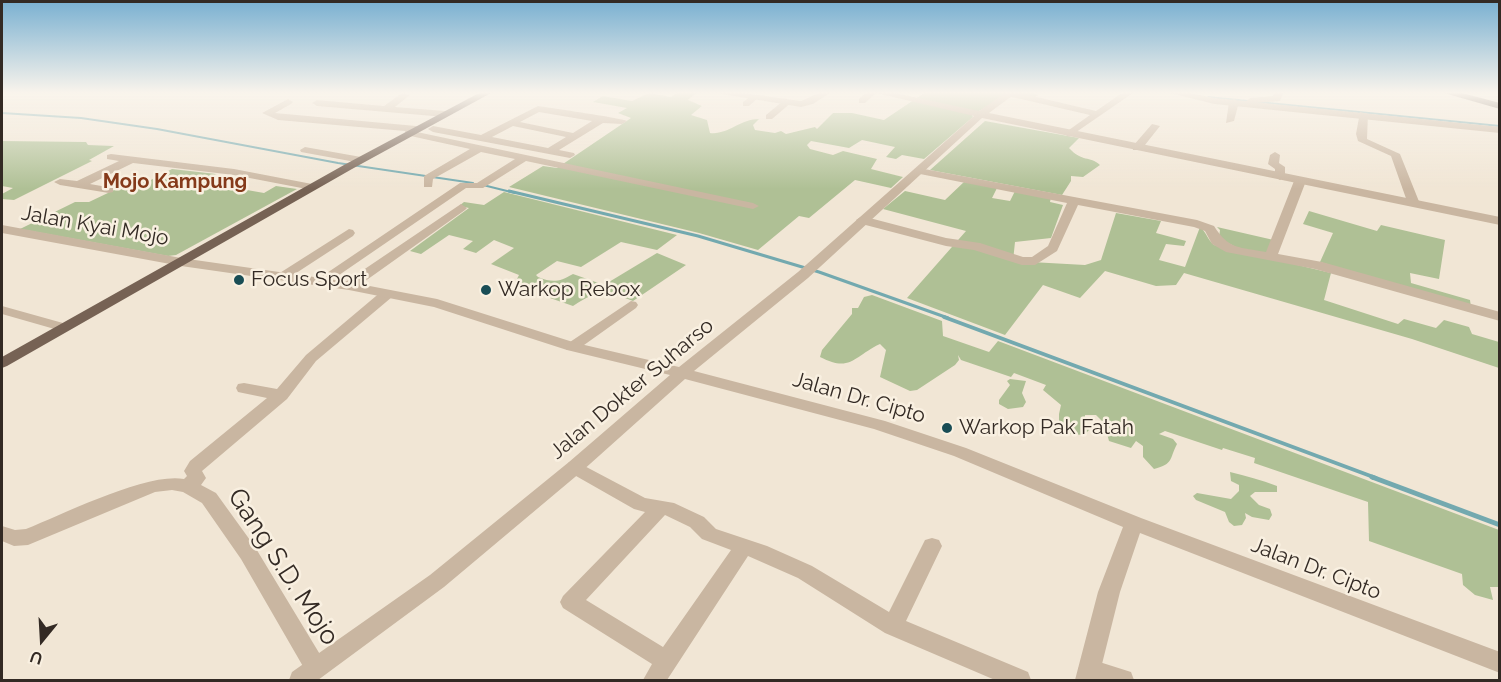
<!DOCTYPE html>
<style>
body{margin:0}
#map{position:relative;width:1501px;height:682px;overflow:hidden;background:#f1e6d5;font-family:Raleway,sans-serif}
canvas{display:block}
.frame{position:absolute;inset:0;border:3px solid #332a24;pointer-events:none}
.north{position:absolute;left:12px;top:610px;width:60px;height:60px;-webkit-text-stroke:4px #f9f0e1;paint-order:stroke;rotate:198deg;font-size:16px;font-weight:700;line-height:24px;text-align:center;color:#332a24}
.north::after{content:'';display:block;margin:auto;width:21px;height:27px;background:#332a24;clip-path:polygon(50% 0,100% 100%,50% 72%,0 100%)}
</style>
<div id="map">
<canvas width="1501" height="682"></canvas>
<div class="frame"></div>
<div class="north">U</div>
</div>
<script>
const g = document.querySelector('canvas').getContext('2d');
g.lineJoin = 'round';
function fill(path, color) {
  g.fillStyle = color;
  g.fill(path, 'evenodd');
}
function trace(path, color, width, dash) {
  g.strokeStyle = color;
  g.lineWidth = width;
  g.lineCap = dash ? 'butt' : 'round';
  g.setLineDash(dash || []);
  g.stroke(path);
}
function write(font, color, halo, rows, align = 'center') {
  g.font = font + ' Raleway,sans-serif';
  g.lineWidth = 5;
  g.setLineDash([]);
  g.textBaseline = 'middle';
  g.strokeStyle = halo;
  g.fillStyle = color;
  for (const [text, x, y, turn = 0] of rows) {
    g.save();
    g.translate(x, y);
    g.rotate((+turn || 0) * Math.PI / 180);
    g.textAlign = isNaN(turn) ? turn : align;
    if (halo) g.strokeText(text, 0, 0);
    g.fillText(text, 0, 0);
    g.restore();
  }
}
const green = new Path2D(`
 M649,93L671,97L677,93H696L688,100L702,106L691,115L707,120L710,133C728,135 740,119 759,119L753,125L755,130L775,133L781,131L786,134L815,127L817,129L833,113H852L884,120L924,93H1033L1038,95L1032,99L1009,94L972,115L973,117L924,159L902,155L896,159L886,157L895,147L862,140L849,148L811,141L807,145L810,149L833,155L843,151L877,159L871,169L903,177L891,188L855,180L809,218L799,216L758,250L699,233L509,187L543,166L557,168L631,118L618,113L627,108L593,102L603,96L632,101Z
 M985,121L1079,138L1069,148C1083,163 1089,155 1100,165L1083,177L1071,176V181L1062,195L930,170Z
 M2,141L86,142L88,145L114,146L89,160L92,161L14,200L2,199V194L13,188L2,186Z
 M172,169L216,174L205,181L245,187L247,190L264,193L276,186L297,189L176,255L168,256L20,229L75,202H89L131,182H147Z
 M965,181L997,188L992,198L1010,201L1015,191L1051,197L1050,202L1063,205L1051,238L1015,242L1013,261L1085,265L1101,260L1116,213L1161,221L1156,233L1186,241L1184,246L1166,244L1159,260L1185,267L1200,227C1207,233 1207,239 1214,245L1331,273L1324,300L1398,324L1404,319L1436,328L1444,320L1469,327L1472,334L1499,342V368L1412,339L1184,273L1176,285L1156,286L1105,271L1080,298L1043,285L1005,335L907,298L966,231L883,209L905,191L945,200Z
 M504,192L677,235L657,250L621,242L581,267L557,261L536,275L538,277C553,283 559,282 573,274L604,285L657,253L686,265L633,301C602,290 602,288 573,306L550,298L542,289L515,283L519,275L491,264L514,248L494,240L476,253L463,249L473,241L449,235L421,254L410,251L469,208L459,206L464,202L484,205Z
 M1309,211L1377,231L1381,225L1445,240L1439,279L1410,273L1411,283L1470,300L1471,307L1320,262L1333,233L1303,224Z
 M1217,227L1278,241L1269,254L1241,250L1219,238L1220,230Z
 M872,295L942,321L943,336L989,352L998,341L1499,530V587H1490L1493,600L1475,595L1463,585L1462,574L1369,541L1368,502L1254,463L1255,458L1223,448L1222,450L1165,431L1159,434L1173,439L1177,444C1169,459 1174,464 1154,469L1143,457V446L1136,441L1131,448L1109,441L1104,423L1096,415H1085V423L1089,430L1084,435L1069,434L1059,428V414L1061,405L1043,390L1046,385L1014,373L1011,377L961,360L958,355L959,360L955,365L917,390L910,391L880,377L886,350L880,344C854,356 851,373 820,357L822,350L852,314V308H858L864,297Z
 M1010,379L1026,381L1022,393L1026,402L1023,407L1008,409L999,404V400L1010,385L1007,381Z
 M1230,472C1246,476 1261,480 1277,486V492H1255L1250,496L1259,505L1270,509L1272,515L1269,520L1252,517L1245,513L1246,518L1242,525L1234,526L1229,522L1225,512L1196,500L1193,496L1197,493L1231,499L1239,491V485L1231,481Z`);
const streamFar3 = new Path2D(`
 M1208,97L1500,126
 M2,113L81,118L157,129L338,163L473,183
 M483,185L515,193`);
const streamFar2 = new Path2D(`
 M509,191L698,236L819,272L948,318`);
const streamFar1 = new Path2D(`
 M944,317L1376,478`);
const stream = new Path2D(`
 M1372,477L1500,525`);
const minor = new Path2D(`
 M402,93L410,95L395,107L445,111L450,114L445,117L317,106L312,103L317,100L384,106Z
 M866,93H876L865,103H859V99Z
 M1007,93H1020L1096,111L1122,93H1133L1069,137L1064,134L1066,132L1090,115L1008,96Z
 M1274,93H1283L1280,101L1255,103L1248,107L1243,104L1250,98L1273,96Z
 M751,96L758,98L749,106H743V102Z
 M288,99L293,102L291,104L275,113L416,126L421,129L417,132L753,203L759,206L753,209L526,161L483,188H466L323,286L316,282L318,279L460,183H477L515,159L481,152L433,179L432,187H424V176L470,149L406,135L405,131L278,120L262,113Z
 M1234,99L1239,102L1234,121L1226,123L1229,102Z
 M784,100L792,102L772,119H766V115Z
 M538,106C551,108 622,118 627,121L622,124L603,123L559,150L574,153L575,155L570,158L433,132L428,129L433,126L481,135ZM539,112L592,121L573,133L520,122ZM513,126L566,137L548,148L492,137Z
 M1360,112L1368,114L1367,139L1400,154L1420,204L1418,206H1410L1408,204L1391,156L1358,141L1356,134Z
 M1152,124L1160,126L1141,150H1133V146Z
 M305,147L361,157L366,160L361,163L301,152L300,150Z
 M1275,152L1280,155L1279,163L1285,167V177L1280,180L1275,177V169L1268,164L1270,155Z
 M111,154L234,169L312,184L318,187L312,190L234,175L133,163L90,184L113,188V192L109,193L60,185L54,182L60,179L77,181L119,161L107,159V155Z
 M919,168L1197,220L1214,226C1229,250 1240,247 1266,252L1294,181L1300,178L1304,179L1306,181L1278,254L1322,262L1500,312V321L1315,269L1226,252L1212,244L1205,231L1194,227L1078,205L1057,251L1035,265H1022L974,250L946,246L858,223L856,220L862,216L946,238L980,243L1023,257H1032L1048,246L1067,203L915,173V169Z
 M461,204L467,208L465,210L354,289H344L342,286L344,283Z
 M349,229L353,230L355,233L353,236L287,279H277L275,276Z
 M387,290L392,291L394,294L392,297L316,361L287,399L202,471L206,478L201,485L216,493L255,547L324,661L328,668L324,675L316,678L308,675L241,559L202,503L183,492L172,490L155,492L28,545L14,546L2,541V526L15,530L26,529C64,514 147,472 184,479L187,476L184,471L190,461L267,398L238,392L236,388L238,384L244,383L277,389L306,355L382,291Z
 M631,301L636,302L638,305L636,308L577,350H567L564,347L567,344Z
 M2,306L70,325L72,328L65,332L2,314Z
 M575,461L645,498L674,503L704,517L716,529L767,546L812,566L889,612L925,540L932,538L939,540L942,546L906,621L1028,672L1031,680H995L885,633L798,578L748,556L667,680H643L652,664L563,608L560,602L563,596L645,512L634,509L569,472L566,467L569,462ZM665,515L690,527L702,539L731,550L663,647L586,600Z
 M1090,659L1131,672L1134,680H1093L1082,676L1078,669L1082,662Z`);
const tertiary = new Path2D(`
 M716,93H743L801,101L819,93H830L813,104L801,107Z
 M876,93H895L979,111L1005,93H1016L989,113L1500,217V225L982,118L808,278L694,371L885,421L966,448L1141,518L1500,652V673L1140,533L1120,592L1098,680H1075L1098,592L1123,527L954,456L874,429L685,379L581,472L444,587L318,680H289L292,672L430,575L569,462L670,375L567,350L434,307L349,290L181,266L2,233V225L181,258L349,282L437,299L576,343L679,367L798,272L974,116Z
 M1170,93H1190L1214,98L1500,127V133L1214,104Z`);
const primary = new Path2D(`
 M479,93H491L352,169L7,366L2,368V357L344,165Z`);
const trunk = new Path2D(`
 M1444,93H1462L1500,103V109Z`);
const markers = [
 [239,280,6,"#194d55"],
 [486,290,6,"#194d55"],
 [947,428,6,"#194d55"]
];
const farQuarternames = [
 ["Mojo Kampung",175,182]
];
const streetNames = [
 ["Jalan Kyai Mojo",95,226,10],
 ["Jalan Dokter Suharso",632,389,-40],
 ["Jalan Dr. Cipto",859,398,16],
 ["Jalan Dr. Cipto",1316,569,21]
];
const poiNames = [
 ["Focus Sport",251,280],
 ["Warkop Rebox",498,290],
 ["Warkop Pak Fatah",959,428]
];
const nearStreetnames = [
 ["Gang S.D. Mojo",283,567,57]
];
fill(green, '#afc095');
trace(streamFar3, '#73a9af', 2);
trace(streamFar2, '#73a9af', 3);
trace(streamFar1, '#73a9af', 4);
trace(stream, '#73a9af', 5);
fill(minor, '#c9b6a1');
fill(tertiary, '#c9b6a1');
fill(primary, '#766254');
fill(trunk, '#655348');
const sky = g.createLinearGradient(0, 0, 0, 189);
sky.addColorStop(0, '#79b0d1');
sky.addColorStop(0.49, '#f9f4ec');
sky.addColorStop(1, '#f9f4ec00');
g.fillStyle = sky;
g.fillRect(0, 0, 1501, 189);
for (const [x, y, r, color] of markers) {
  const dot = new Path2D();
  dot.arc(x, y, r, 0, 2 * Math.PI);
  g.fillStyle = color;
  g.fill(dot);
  trace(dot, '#f9f0e1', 2);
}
write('bold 20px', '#853a1a', '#f9f0e1', farQuarternames);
write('21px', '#332a24', '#f9f0e1', streetNames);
write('21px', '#332a24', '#f9f0e1', poiNames, 'left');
write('26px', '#332a24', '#f9f0e1', nearStreetnames);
</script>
